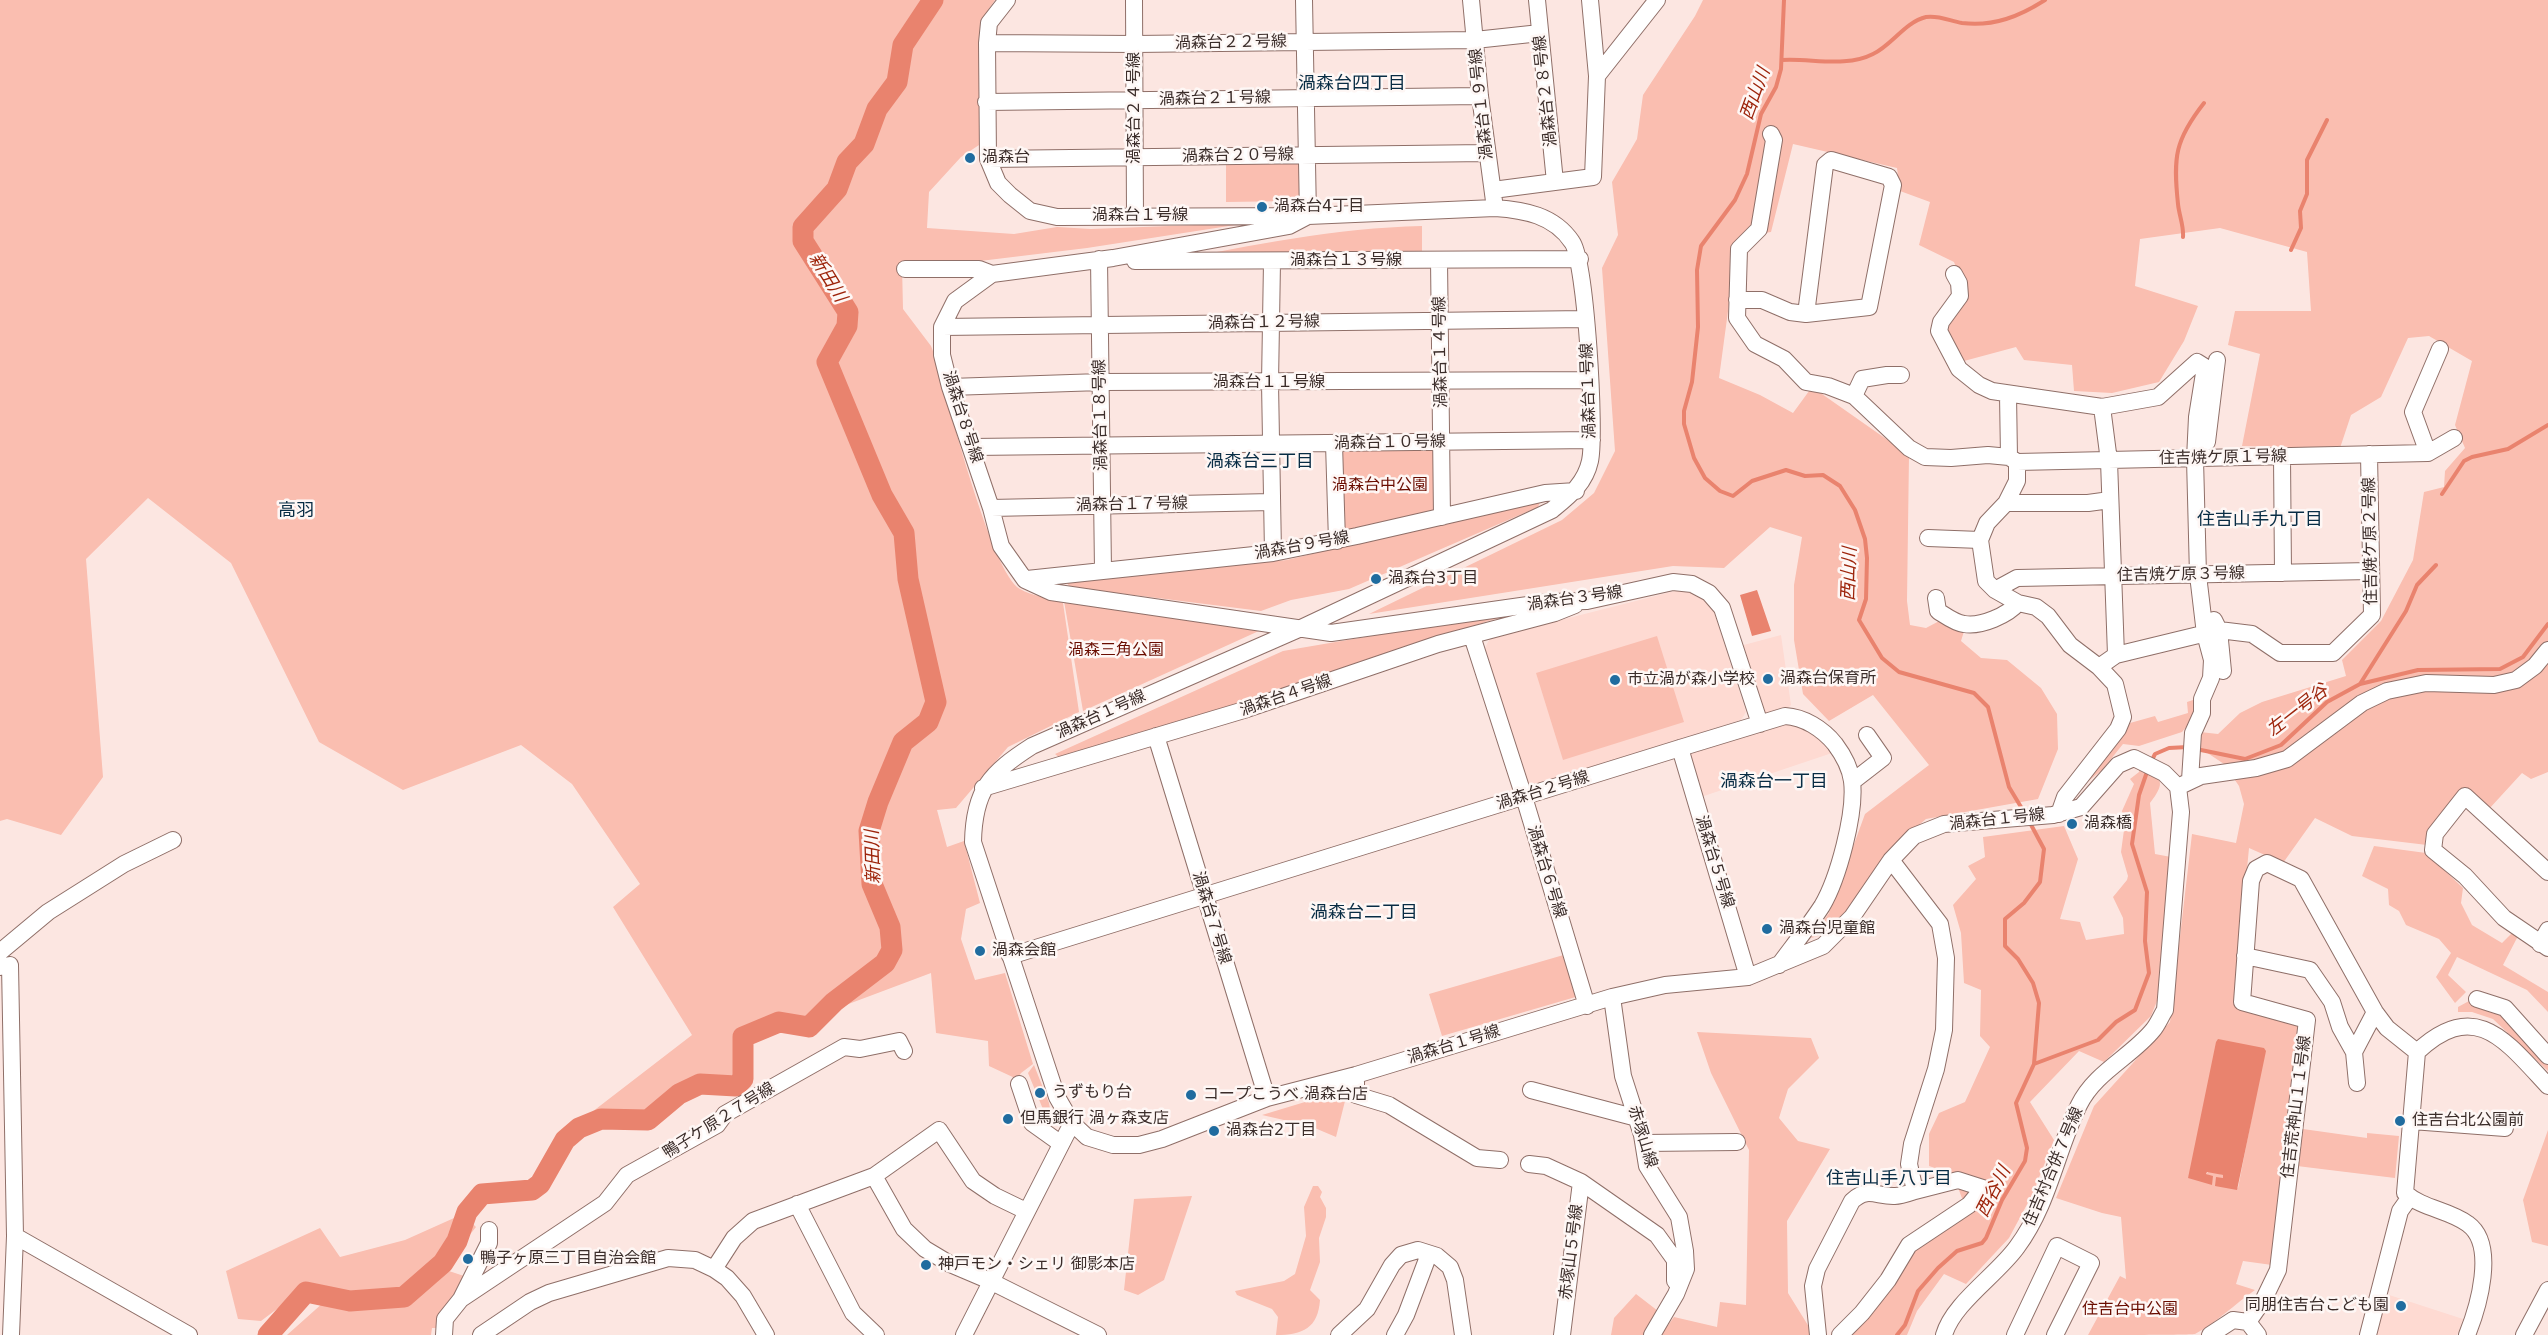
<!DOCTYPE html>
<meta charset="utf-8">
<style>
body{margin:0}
canvas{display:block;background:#fce6e1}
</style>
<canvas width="2548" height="1335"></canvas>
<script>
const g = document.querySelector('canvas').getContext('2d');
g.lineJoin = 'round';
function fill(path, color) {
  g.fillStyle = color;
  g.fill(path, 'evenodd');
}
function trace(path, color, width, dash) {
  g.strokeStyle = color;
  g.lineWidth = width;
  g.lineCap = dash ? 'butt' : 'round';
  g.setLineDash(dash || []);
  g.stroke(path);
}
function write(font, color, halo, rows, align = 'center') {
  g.font = font + ' "DejaVu Sans","Noto Sans JP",sans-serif';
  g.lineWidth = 5;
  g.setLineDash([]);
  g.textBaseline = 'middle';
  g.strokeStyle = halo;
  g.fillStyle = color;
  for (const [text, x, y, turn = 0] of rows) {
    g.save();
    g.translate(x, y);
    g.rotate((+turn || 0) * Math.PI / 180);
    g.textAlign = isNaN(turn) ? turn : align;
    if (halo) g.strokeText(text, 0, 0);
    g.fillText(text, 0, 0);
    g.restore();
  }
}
const built = new Path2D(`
 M1675,591L1690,592L1704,600L1714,612L1746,712L1741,720L1533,785L1525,781L1485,648L1490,638Z
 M1781,635L1791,705L1786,710L1767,716L1760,711L1740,646Z
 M1785,723L1813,732L1835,752L1701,797L1687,756L1692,750Z
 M2383,1293L2463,1319L2457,1335H2372Z`);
const green = new Path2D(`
 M0,0H995L980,22L979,145L961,157L929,192L927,228L1014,234L1057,227L1091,229L1248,223L1087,248L980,261L902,265L903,309L931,346L936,359C947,397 991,573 1020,589C1032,596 1050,598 1063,603L1079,712L1008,747L956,808L937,810L947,847L964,841L980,903L966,909L961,939L975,980L1005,973L1033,1064L1021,1073L1017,1079L989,1066L988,1041L936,1033L931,973L774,1032L739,1042L738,1073L636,1113L592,1112L692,1035L613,907L640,884L572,784L521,745L403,790L319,742L231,563L148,498L86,559L103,777L61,835L7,819L0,821Z
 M1703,0H2548V772L2531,779L2522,773L2489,809L2465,789L2427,845L2352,836L2315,818L2283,863L2249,848L2234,1006L2298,1025L2272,1265L2243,1261L2236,1284L2255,1290C2235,1304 2217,1322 2195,1334C2187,1335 2104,1335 2088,1335L2120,1276L2126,1279L2121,1217L2102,1213L2056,1198L2094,1106L2170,1022L2192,834L2236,843L2244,804L2239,786L2224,764L2200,748V732L2218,734L2240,713L2262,702L2346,676L2342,660L2381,621L2413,560L2424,492L2444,487L2445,471L2465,448L2455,425L2472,361L2429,336L2408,338L2381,397L2351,415L2340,448L2242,446L2260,354L2228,345L2235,311H2311L2307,252L2220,228L2140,239L2135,286L2198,306L2184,341L2159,382L2112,393L2074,391L2072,365L2024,360L2016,347L1964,361L1946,328L1967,296L1954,262L1919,245L1930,202L1900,191L1897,168L1793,144L1771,232L1738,237L1719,378L1760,395L1793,413L1812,387L1909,455L1907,601L1910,625L1926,628L1943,619L1965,628L1961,641L1981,658L2007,660L2041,688L2057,714L2058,749L2038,799L1926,819L1900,841L1840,922L1825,934L1811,938L1829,913L1865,814L1929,765L1873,695L1829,721L1803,694L1794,640V585L1802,537L1770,527L1724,568L1673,566L1369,614L1562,520L1594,493L1615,451L1602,268L1618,235L1612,182L1637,139L1643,95L1695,16ZM2265,1049L2238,1188L2223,1178V1175L2209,1171L2206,1174L2213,1177L2188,1178Z
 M1295,161L1300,164L1301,196L1296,201L1226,202V162Z
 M1422,226V255L1167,262C1251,245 1336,228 1422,226Z
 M1436,447V513L1342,535L1339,448Z
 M1542,498L1538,507L1349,589L1291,600L1261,611L1070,587L1066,582L1287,560Z
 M1064,601L1261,630L1083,711Z
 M1546,606L1488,621L1332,675L1061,759L1055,754L1283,651Z
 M1657,636L1684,722L1563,760L1536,673Z
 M2196,699L2191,721L2182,732L2139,746L2123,744L2103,769L2085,784L2130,723L2155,716L2158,722L2188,713L2187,702Z
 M2140,767C2163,778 2166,782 2150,803L2155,854L2171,857L2157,1001L2151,1016L2104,1062L2079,1051L2030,1102L2054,1140L2032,1195L2009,1238L1966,1284L1944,1274L1917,1311L1907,1335H1848L1890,1291L1917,1247L1963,1201L1953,1174L1929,1166V1134L1939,1113L1965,1102L1990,1047L1980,1036L1981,990L1964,983L1961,933L1953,905L1976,879L1968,866L1985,857L1983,837L2064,826L2078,859L2060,919L2080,922L2086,940L2124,934L2123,918L2113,897L2127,880L2128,876L2121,852L2124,830L2122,811L2134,784L2130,779L2139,772Z
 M2374,846L2426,853L2463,888L2461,903L2472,925L2502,943L2512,933L2518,936L2503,965L2548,992V1012L2527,990L2457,957L2448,975L2466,992L2455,1003L2436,977L2451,953L2439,939L2406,925L2399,911L2389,905L2388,889L2362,876Z
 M1567,954L1579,996L1442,1036L1429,994Z
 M2469,1001C2507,1010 2522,1034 2548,1062V1071L2493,1019L2472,1012H2458V1007Z
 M1697,1032L1811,1038L1819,1058L1788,1089L1779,1118L1798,1141L1830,1149L1787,1221L1788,1293L1814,1335H1661L1674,1317L1717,1327L1720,1302L1746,1305L1749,1150L1711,1073Z
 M1034,1065L1049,1103L1052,1120L1045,1114L1028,1073Z
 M1348,1089L1336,1137L1310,1126L1262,1115Z
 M2303,1129L2367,1138V1133L2399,1136L2395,1178L2297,1166Z
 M2548,1130V1246L2532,1242L2523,1200Z
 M1313,1186H1318L1322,1192L1320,1197L1326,1208V1217L1319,1238L1320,1262L1310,1290L1320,1300C1318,1328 1303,1335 1276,1335L1278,1317L1272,1309L1237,1295L1235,1291L1284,1281L1295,1274L1306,1236L1304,1207Z
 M1192,1196L1164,1280L1138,1295L1124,1290L1134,1199Z
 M463,1214L476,1227L456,1252L449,1271L467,1277L436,1328H432L431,1335H287L324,1302L306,1287L261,1321L238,1319L226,1271L320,1228L340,1257L405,1240Z
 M1636,1294L1658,1311L1644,1335H1611L1614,1318Z`);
const water = new Path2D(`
 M1757,590L1771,631L1752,636L1740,595Z
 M2218,1039L2264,1048L2266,1051L2237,1190L2215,1186L2216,1177L2223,1178V1175L2207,1172L2206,1174L2213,1176L2212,1185L2188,1178L2216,1042Z`);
const stream = new Path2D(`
 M1784,0L1781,69L1776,87L1761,114L1747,174L1735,200L1701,246L1697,270L1698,327L1692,382L1684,411V424L1694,458L1705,478L1720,491L1733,496L1752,481L1786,470L1805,476L1823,475L1840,486L1855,510L1865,539L1867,558L1866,599L1859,620L1882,658L1899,672L1974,693L1988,707L2009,787L2024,812
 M1782,60C1811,58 1846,68 1873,54C1892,45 1905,22 1926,17C1939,15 1950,21 1962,23C1994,27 2020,16 2045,0
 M2183,237C2184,226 2179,215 2178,204C2173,157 2175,140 2204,103
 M2291,250L2301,228L2300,211L2307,194V160L2327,120
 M2442,494L2464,461L2472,457L2508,449L2548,425
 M2360,684L2406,611L2417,585L2436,565
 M2196,749L2245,759L2281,745L2327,702L2360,684L2418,670L2500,669L2523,657L2548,624
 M2151,762L2155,754L2169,748L2188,747
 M2034,1064L2098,1040L2116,1022L2135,1010L2149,973L2145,941L2147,892L2132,844L2139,795L2148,769
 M1897,1335L1905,1325L1918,1291L1938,1268L1957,1251L1982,1243L1986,1238L2002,1200L2025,1161L2027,1148L2016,1103L2034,1064L2039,1003L2033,983L2018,959L2005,946V919L2024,903L2040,882L2044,849L2029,821`);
const river = new Path2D(`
 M268,1335L306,1292L350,1301L404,1297L443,1263L457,1241L467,1212L482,1194L532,1190L540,1184L565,1140L579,1128L601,1119L648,1120L679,1094L700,1084L736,1086L743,1079V1037L779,1022L809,1027L834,1002L885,963L892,950L890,927L872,884L869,831L878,802L903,742L928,722L936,702L908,579L904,533L882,495L827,362L847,326L848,312L803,241V227L837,189L847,162L864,144L877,109L897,82L903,45L933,0`);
const minor = new Path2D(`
 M1007,0L989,23L987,43L988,159L998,183L1010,195L1030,211L1057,217L1308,216L1495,208C1524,210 1554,215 1572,242C1586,261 1596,434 1590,461C1585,484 1569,496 1552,510L1299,629L1032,746C990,773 974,790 973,842L1057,1097L1072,1123L1087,1137L1113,1145H1139L1162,1139L1267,1098L1356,1075L1612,997L1665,985L1748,977L1823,946L1852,917L1891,860L1914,836L1944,824L2053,815L2081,807L2118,765L2134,758L2164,773L2178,787
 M1134,0L1135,216
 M1304,0L1308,216L1289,226L1113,258L992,274L955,301L942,327V355L950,387L991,508L1001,546L1025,580L1051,592L1331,633L1549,602L1587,601L1673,582L1692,584L1709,593L1722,608L1760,724
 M1471,0L1480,96L1494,201
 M1537,0L1555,182
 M987,43L1135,44L1475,40L1540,33
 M1597,76L1657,0
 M986,102L1480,96
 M1771,134L1774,140L1759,229L1739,249L1737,318L1755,344L1784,359L1806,382L1828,386L1854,396L1909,448L1925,457L1951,458L1988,455L2009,457L2017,462V481L2006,503L1987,523L1980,540L1986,581L1995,590L2018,603L2036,607L2048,616L2070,645L2099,667L2115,684L2123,717L2118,729L2065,797L2059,814
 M988,159L1487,153
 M1831,160L1889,177L1893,185L1869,307L1806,314L1825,165Z
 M1493,190L1593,177L1597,76L1590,0
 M1099,259L1103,571
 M1439,260L1442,517
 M1135,261L1580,259
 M1272,262L1270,383L1273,553
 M905,269H979L992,274
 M1954,274L1959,283L1960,296L1941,322L1939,331L1959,369L1979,385L1992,391L2102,407L2158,397L2197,362L2205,367L2197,417L2195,459L2198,575L2205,634L2212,660L2211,678L2202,699V713L2193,733L2190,780
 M1737,300H1762L1790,312L1806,314
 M942,327L1586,319
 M950,387L1101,382L1589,380
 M2008,395L2009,457
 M1854,396L1862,379L1887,375H1901
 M2102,407L2109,461L2116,655
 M2207,442L2217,360
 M1334,444L1337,541
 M972,447L1592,440
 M2428,453L2413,412L2440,349
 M2282,457L2283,573
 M2017,462L2428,453L2454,438
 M2006,503H2088L2110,500
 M991,508L1272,502
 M1928,538L1980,540
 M1027,579L1273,553L1357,536L1545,493L1576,491
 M1995,590L2017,578L2370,571
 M1936,598L1938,611C1946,616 1955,623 1964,624C1981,627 2008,615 2018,603
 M2214,620L2219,630L2223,671
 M1472,636L1524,797L1587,1006
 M2099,667L2116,655L2219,630L2252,634L2280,653H2333L2372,615L2369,454
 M1156,736L1267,1098
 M1680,748L1748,977
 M1852,782L1883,758L1867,735
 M2182,785L2201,776L2256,768L2287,759L2362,703L2387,691L2426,683L2494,685L2516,680L2535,666L2548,650
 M983,788L1244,710L1438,644L1555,613L1575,605
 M2548,872L2465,796L2435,834L2433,850L2465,876L2504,918L2548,948
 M2540,944L2548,930
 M0,952L48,912L124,864L173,840
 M1010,956L1680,748L1785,716C1804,717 1823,729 1835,744C1844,756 1850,767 1852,781C1856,813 1838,879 1822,906C1809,926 1793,946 1779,965
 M2245,956L2310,970L2332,1002L2340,1027L2354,1052L2357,1083
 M0,967L10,965L15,1236L11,1335
 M1612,997L1623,1076L1642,1135L1647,1166L1679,1217L1685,1251L1686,1269L1676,1294L1652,1335
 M2477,999L2505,1008L2548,1056
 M2354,1052L2375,1012
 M1356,1075V1095L1389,1105L1477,1158L1500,1160
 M1019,1084L1032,1123L1060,1143
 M1531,1090L1637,1118
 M2412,1121L2505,1128
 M1644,1143L1737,1142
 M1529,1164L1546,1166L1581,1182
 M874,1176L904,1229L925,1249L950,1264L990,1281L1098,1335
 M797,1204L853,1313L876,1335
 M15,1236L189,1335
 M714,1269L734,1238L753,1221L874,1176L939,1130L973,1181L995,1196L1026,1211
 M461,1299L489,1243V1230
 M2248,1322L2264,1299L2278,1270L2307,1020L2242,1002L2251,881L2256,869L2267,863L2301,879L2375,1012L2387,1028L2417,1052
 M444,1335L445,1319L461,1299L605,1203L627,1175L717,1125L725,1114L844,1047L860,1049L899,1041L904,1051
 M481,1335L530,1302L549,1293L668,1258L695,1260L714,1269L727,1278L743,1296L766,1335
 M964,1335L1072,1123
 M1339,1335L1367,1309L1392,1265L1401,1255L1418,1250L1437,1256L1450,1267L1455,1280L1463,1335
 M1395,1335L1406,1315L1429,1254
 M1562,1335L1581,1182L1657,1235L1675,1260V1281
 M1818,1335L1813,1286L1817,1269L1852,1201C1868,1186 1877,1197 1895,1196C1901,1196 1909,1193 1915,1191
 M1840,1335L1862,1313L1888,1280L1909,1245L1969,1205L1983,1188L1958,1180L1915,1191L1909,1164L1912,1144L1936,1069L1944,1030L1946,958L1940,924L1891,860
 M1944,1335C1953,1303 1997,1275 2017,1247C2049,1204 2056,1152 2079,1105C2095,1072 2131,1057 2153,1030C2158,1024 2161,1016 2165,1010L2181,812L2178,787
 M2015,1335L2057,1246L2091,1263L2055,1335
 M2210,1335L2233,1320L2248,1322L2258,1335
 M2368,1335L2400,1211L2410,1197
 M2467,1335C2478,1308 2497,1245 2468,1224C2450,1210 2423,1209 2405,1193L2417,1052C2475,997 2506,1041 2548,1086
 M2524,1335L2548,1290`);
const markers = [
 [970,158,6,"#206c9f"],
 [1262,207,6,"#206c9f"],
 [1376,579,6,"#206c9f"],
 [1768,679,6,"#206c9f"],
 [1615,680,6,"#206c9f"],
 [2072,824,6,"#206c9f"],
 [1767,929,6,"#206c9f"],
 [980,951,6,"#206c9f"],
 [1040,1093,6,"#206c9f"],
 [1191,1095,6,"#206c9f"],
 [1008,1119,6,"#206c9f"],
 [2400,1121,6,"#206c9f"],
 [1214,1131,6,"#206c9f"],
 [468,1259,6,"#206c9f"],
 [926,1265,6,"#206c9f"],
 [2401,1306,6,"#206c9f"]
];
const streetNames = [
 ["渦森台２２号線",1231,43,-1],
 ["渦森台２８号線",1546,91,-96],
 ["渦森台２１号線",1215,99,-1],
 ["渦森台１９号線",1482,104,-96],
 ["渦森台２４号線",1135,108,-90],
 ["渦森台２０号線",1238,156,-1],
 ["渦森台１号線",1140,216],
 ["渦森台１３号線",1346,261],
 ["渦森台１２号線",1264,323,-1],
 ["渦森台１４号線",1441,352,-91],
 ["渦森台１１号線",1269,383],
 ["渦森台１号線",1589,391,-92],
 ["渦森台１８号線",1101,415,-91],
 ["渦森台８号線",962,417,72],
 ["渦森台１０号線",1390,443,-1],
 ["住吉焼ケ原１号線",2223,458,-1],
 ["渦森台１７号線",1132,505,-1],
 ["住吉焼ケ原２号線",2371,541,-91],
 ["渦森台９号線",1302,546,-10],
 ["住吉焼ケ原３号線",2181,575,-1],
 ["渦森台３号線",1575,599,-8],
 ["渦森台４号線",1286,696,-19],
 ["渦森台１号線",1101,715,-24],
 ["渦森台２号線",1543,791,-17],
 ["渦森台１号線",1997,820,-6],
 ["渦森台５号線",1714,862,73],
 ["渦森台６号線",1546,872,73],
 ["渦森台７号線",1211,918,73],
 ["渦森台１号線",1454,1045,-17],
 ["住吉荒神山１１号線",2297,1107,-83],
 ["鴨子ケ原２７号線",719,1121,-32],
 ["赤塚山線",1642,1137,73],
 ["住吉村合併７号線",2054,1167,-67],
 ["赤塚山５号線",1572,1252,-83]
];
const poiNames = [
 ["渦森台",982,158],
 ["渦森台4丁目",1274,207],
 ["渦森台3丁目",1388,579],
 ["渦森台保育所",1780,679],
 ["市立渦が森小学校",1627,680],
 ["渦森橋",2084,824],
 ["渦森台児童館",1779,929],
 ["渦森会館",992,951],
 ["うずもり台",1052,1093],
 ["コープこうべ 渦森台店",1203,1095],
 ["但馬銀行 渦ヶ森支店",1020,1119],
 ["住吉台北公園前",2412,1121],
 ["渦森台2丁目",1226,1131],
 ["鴨子ヶ原三丁目自治会館",480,1259],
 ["神戸モン・シェリ 御影本店",938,1265],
 ["同朋住吉台こども園",2389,1306,"right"]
];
const parkNames = [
 ["渦森台中公園",1380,486],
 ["渦森三角公園",1116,651],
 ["住吉台中公園",2130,1310]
];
const neighbourhoodNames = [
 ["渦森台四丁目",1352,84],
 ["渦森台三丁目",1260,462],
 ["高羽",296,511],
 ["住吉山手九丁目",2260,520],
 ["渦森台一丁目",1774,782],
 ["渦森台二丁目",1364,913],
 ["住吉山手八丁目",1889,1179]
];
const waterNames = [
 ["西山川",1756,94,-70],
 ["新田川",827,278,58],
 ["西山川",1850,574,-88],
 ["左一号谷",2298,711,-38],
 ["新田川",874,857,-92],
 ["西谷川",1994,1192,-63]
];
fill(built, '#fedad2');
fill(green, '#fabeb0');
fill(water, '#e9836e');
trace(stream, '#e9836e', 4);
trace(river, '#e9836e', 21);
trace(minor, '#8f6f68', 18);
trace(minor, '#fff', 16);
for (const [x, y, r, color] of markers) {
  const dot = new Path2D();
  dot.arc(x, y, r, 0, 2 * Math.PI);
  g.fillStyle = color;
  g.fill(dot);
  trace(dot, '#fef7f5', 2);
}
write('16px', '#3b2d2a', '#fef7f5', streetNames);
write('16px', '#3b2d2a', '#fef7f5', poiNames, 'left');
write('16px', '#6a0d00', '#fef7f5', parkNames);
write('18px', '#082c44', '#fef7f5', neighbourhoodNames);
write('italic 18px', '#9d240b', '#fef7f5', waterNames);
</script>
